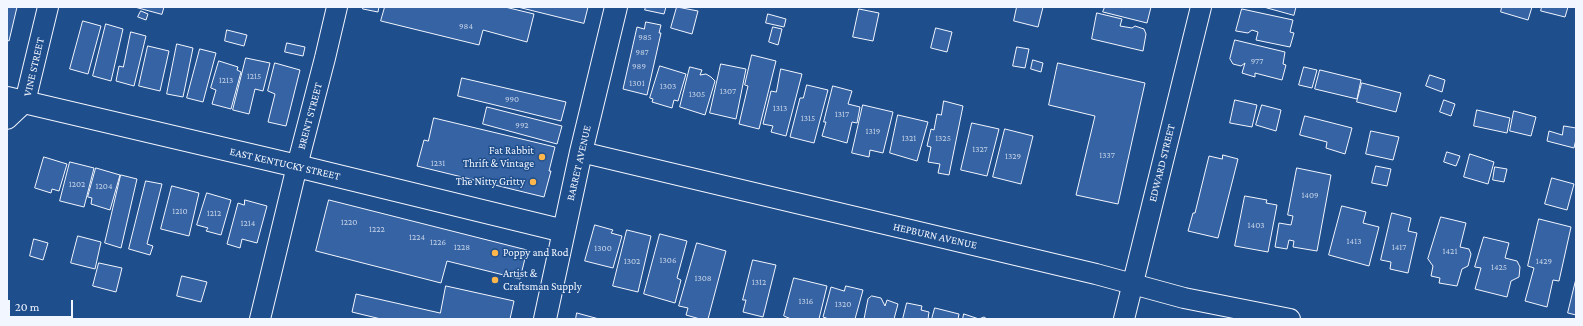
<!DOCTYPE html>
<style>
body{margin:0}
#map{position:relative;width:1583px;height:326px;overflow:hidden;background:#1f4e8c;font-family:"Crimson Pro",serif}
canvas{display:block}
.frame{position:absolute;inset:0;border:8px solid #f2f6ff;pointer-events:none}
.scale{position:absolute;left:8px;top:300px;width:65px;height:18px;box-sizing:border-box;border:2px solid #f2f6ff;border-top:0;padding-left:5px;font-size:12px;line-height:14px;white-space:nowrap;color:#f2f6ff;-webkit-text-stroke:3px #1f4e8c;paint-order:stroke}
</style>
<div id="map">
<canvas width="1583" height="326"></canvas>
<div class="frame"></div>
<div class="scale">20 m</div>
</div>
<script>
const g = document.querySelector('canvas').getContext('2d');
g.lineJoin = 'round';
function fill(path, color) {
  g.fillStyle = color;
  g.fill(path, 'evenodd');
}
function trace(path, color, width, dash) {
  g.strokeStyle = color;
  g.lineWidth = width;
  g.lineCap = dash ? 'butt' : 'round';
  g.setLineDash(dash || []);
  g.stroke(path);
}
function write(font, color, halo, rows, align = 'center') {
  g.font = font + ' "Crimson Pro",serif';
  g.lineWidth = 3;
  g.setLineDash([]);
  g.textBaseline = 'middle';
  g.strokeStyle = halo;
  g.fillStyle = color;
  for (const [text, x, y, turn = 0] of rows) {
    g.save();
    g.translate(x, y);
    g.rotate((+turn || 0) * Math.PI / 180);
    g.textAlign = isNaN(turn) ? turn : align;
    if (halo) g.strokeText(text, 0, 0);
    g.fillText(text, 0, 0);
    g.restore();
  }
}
const building = new Path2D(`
 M7,7H17L9,41L7,40Z
 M135,7H164L162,14Z
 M363,7H379L378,12L363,9Z
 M385,7H505L534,14L527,42L483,30L479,45L381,21Z
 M518,7H588L584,23Z
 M646,7H666L664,14L645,10Z
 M677,7L698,11L692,34L671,28Z
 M1017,7H1043L1038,27L1014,21Z
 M1105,7H1151L1147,23L1103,12Z
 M1264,7H1296L1294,15Z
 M1502,7H1532L1528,20L1501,12Z
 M1542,7H1568L1565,17L1541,11Z
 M859,9L879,13L873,41L853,37Z
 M1242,9L1293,20L1290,32L1294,33L1290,47L1256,40L1258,32L1252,30L1248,33L1236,31Z
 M141,11L148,14L146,20L138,17Z
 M1097,13L1122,19L1120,26L1132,28L1135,26L1144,29L1146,34L1143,51L1092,39Z
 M768,14L786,19L784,27L766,23Z
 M83,21L101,26L88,74L70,69Z
 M646,22L661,25L659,33H661L647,95L623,89L637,27L644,29Z
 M106,24L123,29L111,81L93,76Z
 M773,27L782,29L778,45L769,42Z
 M936,28L952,32L947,52L931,48Z
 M227,30L247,35L244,46L225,41Z
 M131,32L146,36L134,86L116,81L119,66L123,67Z
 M1235,40L1285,52L1283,64L1286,65L1282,80L1255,73V77L1242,73L1245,63L1241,66L1233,64L1230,59Z
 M287,43L305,47L303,56L285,52Z
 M177,44L193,48L183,97L167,94Z
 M148,46L169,51L160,91L139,86Z
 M1017,47L1029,49L1025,68L1013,66Z
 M200,49L216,53L203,102L187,98Z
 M752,55L776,61L759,129L739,124L748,86L745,85Z
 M246,58L270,63L263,91L255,89L249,114L233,110Z
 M1033,60L1043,63L1041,72L1031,69Z
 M219,61L238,67L237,70L241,72L231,109L212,104L216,90L211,88Z
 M275,63L300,70L286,126L268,122L275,94L268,91Z
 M1058,63L1145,83L1118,204L1076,195L1095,116L1049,105Z
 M721,64L746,69L736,119L710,113Z
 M660,66L686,74L678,101L674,100L672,108L652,102L653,99L650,98Z
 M690,67L702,70L700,75L706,74L711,77L715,81L705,115L680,107Z
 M1304,67L1317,70L1312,88L1299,85Z
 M781,69L802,74L786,136L771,132L773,126L763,124L771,91L776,92Z
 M1320,70L1361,80L1357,99L1315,89Z
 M1430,75L1445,80L1442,92L1426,86Z
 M462,78L566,102L561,121L458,96Z
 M1362,83L1401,93L1396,112L1357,102Z
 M807,85L828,90L814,143L790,137L800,98H803Z
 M833,86L852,91L848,104L860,107L857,123L852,122L847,143L822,136L826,122H824Z
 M1235,100L1257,105L1252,127L1230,123Z
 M1444,100L1455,104L1451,116L1440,112Z
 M944,101L963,106L949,175L938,173L940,164L928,162L931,147L927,146L931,129L934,130L937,114L941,115Z
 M863,105L893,112L883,153L870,150L869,157L852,153Z
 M1262,105L1281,110L1276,131L1256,125Z
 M487,107L562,126L557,144L483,124Z
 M1477,110L1510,118L1507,133L1474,126Z
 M1514,111L1536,117L1531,136L1510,131Z
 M898,115L928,122L917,161L890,153Z
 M1305,116L1352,128L1345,154L1326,148L1327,142L1300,135Z
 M434,118L555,147L549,171H551L544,197L417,166L424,140L428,141Z
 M972,123L999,129L987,176L961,170Z
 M1564,126L1576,128V139L1574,148L1547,141L1549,131L1562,135Z
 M1005,129L1033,136L1021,184L993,177Z
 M1371,131L1399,137L1393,160L1366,154Z
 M1447,152L1460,156L1456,166L1444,162Z
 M1470,154L1494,162L1488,184L1464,177Z
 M1223,155L1238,159L1218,238L1188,231L1193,213H1195L1209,156L1222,159Z
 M44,157L67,164L59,191L52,189L51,193L35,188Z
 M70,162L94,168L84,207L60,201Z
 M1376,166L1391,169L1387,186L1372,183Z
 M1495,167L1507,169L1504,182L1493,180Z
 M96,168L120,175L110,210L91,204L92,198L88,197Z
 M1297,168L1331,175L1317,251L1293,247L1294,241L1289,240L1287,249L1275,247L1279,223L1291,225L1293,216L1288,215Z
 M121,175L137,179L121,248L105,243Z
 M1552,178L1574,184L1567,210L1545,204Z
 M146,181L162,184L147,244L153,246L150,255L129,249Z
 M172,186L199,193L189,236L161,229Z
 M207,193L231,200L221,235L206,231L208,228L197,225Z
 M1245,196L1267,200L1266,203L1277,205L1268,252L1235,246Z
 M245,200L267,206L257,243L242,239L240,248L227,244L238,203L244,205Z
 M329,200L527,250L520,279L447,261L441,283L316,251Z
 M1342,206L1366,212L1363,223L1379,227L1369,266L1329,255Z
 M1392,213L1411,218L1408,231L1417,233L1408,273L1390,269L1391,262L1381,260Z
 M1441,217L1466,223L1460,247L1469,249L1471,254L1468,266L1462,269L1457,286L1439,283L1440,278L1431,276L1433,266L1428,259Z
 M1539,219L1571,227L1559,281L1553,280L1547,307L1525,301L1534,268L1528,266Z
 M595,225L613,230L611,233L622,236L613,268L585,261Z
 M627,230L651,236L638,292L613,286Z
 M660,234L687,241L677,278L681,280L675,303L644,294Z
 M78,236L101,242L95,269L71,263Z
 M1484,237L1509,243L1505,258L1517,261L1520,267L1519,277L1511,281L1507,297L1475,289L1481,268L1475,267Z
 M34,239L48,243L43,260L30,256Z
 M697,243L726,251L708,319H700L686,315L688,308L679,306Z
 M753,260L776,265L763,317L743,312L746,300H743Z
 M99,263L122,268L116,292L93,286Z
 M182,276L207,282L201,302L177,296Z
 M794,278L827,286L819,319H791L784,316Z
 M1576,279V315L1568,313Z
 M446,286L514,301L510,319H381L352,312L356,294L440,313Z
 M846,286L863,290L855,319H829L823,317L831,287L844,291Z
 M872,296L881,298L885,306L887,300L898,304L894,319H864L868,299Z
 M907,303L922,306L921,310L929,312L928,319H903Z
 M935,308L959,314L958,319H932Z
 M577,313L599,319H576Z
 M964,314L979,319L984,317L987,319H963Z`);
const street = new Path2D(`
 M7,119L25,102L48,7
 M581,152L1096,274L1184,298L1290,319
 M260,319L297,166L325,58L337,7
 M1124,319L1201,7`);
const secondary = new Path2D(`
 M7,98L297,166L564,231
 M545,319L581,152L616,7`);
const markers = [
 [542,157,4,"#ffb74d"],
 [533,182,4,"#ffb74d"],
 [495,253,4,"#ffb74d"],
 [495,280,4,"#ffb74d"]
];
const numberNames = [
 ["984",466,26],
 ["985",645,37],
 ["987",642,52],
 ["977",1257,61],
 ["989",639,66],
 ["1215",254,76],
 ["1213",226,80],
 ["1301",637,83],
 ["1303",668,86],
 ["1307",728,91],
 ["1305",697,94],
 ["990",512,99],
 ["1313",780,108],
 ["1317",842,114],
 ["1315",808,118],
 ["992",522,125],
 ["1319",873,131],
 ["1321",909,138],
 ["1325",943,138],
 ["1327",980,149],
 ["1337",1107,155],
 ["1329",1013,156],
 ["1231",438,163],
 ["1202",77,184],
 ["1204",104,186],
 ["1409",1310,195],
 ["1210",180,211],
 ["1212",214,213],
 ["1220",349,222],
 ["1214",248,223],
 ["1403",1256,225],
 ["1222",377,229],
 ["1224",417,237],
 ["1413",1354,241],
 ["1226",438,242],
 ["1228",462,247],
 ["1417",1399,247],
 ["1300",603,248],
 ["1421",1450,251],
 ["1306",668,260],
 ["1302",632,261],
 ["1429",1544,261],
 ["1425",1499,267],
 ["1308",703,278],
 ["1312",759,282],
 ["1316",806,301],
 ["1320",843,304]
];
const streetNames = [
 ["VINE STREET",34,67,-77],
 ["BRENT STREET",310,116,-75],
 ["BARRET AVENUE",579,163,-77],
 ["EDWARD STREET",1162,163,-76],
 ["EAST KENTUCKY STREET",285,164,13],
 ["HEPBURN AVENUE",935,236,13]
];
const poiNames = [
 ["Fat Rabbit",534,151],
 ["Thrift & Vintage",534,164],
 ["The Nitty Gritty",525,182],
 ["Poppy and Rod",503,253,"left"],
 ["Artist &",503,274,"left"],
 ["Craftsman Supply",503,287,"left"]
];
fill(building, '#3563a3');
trace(building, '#f2f6ff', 1);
trace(street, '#f2f6ff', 22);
trace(secondary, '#f2f6ff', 24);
trace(street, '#1f4e8c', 20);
trace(secondary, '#1f4e8c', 22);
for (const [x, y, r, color] of markers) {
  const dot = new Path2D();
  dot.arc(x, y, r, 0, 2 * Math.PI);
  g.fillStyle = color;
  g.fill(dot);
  trace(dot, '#1f4e8c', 1.5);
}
write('9px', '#c3d1e8', null, numberNames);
write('11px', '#f2f6ff', '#1f4e8c', streetNames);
write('11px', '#f2f6ff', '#1f4e8c', poiNames, 'right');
</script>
